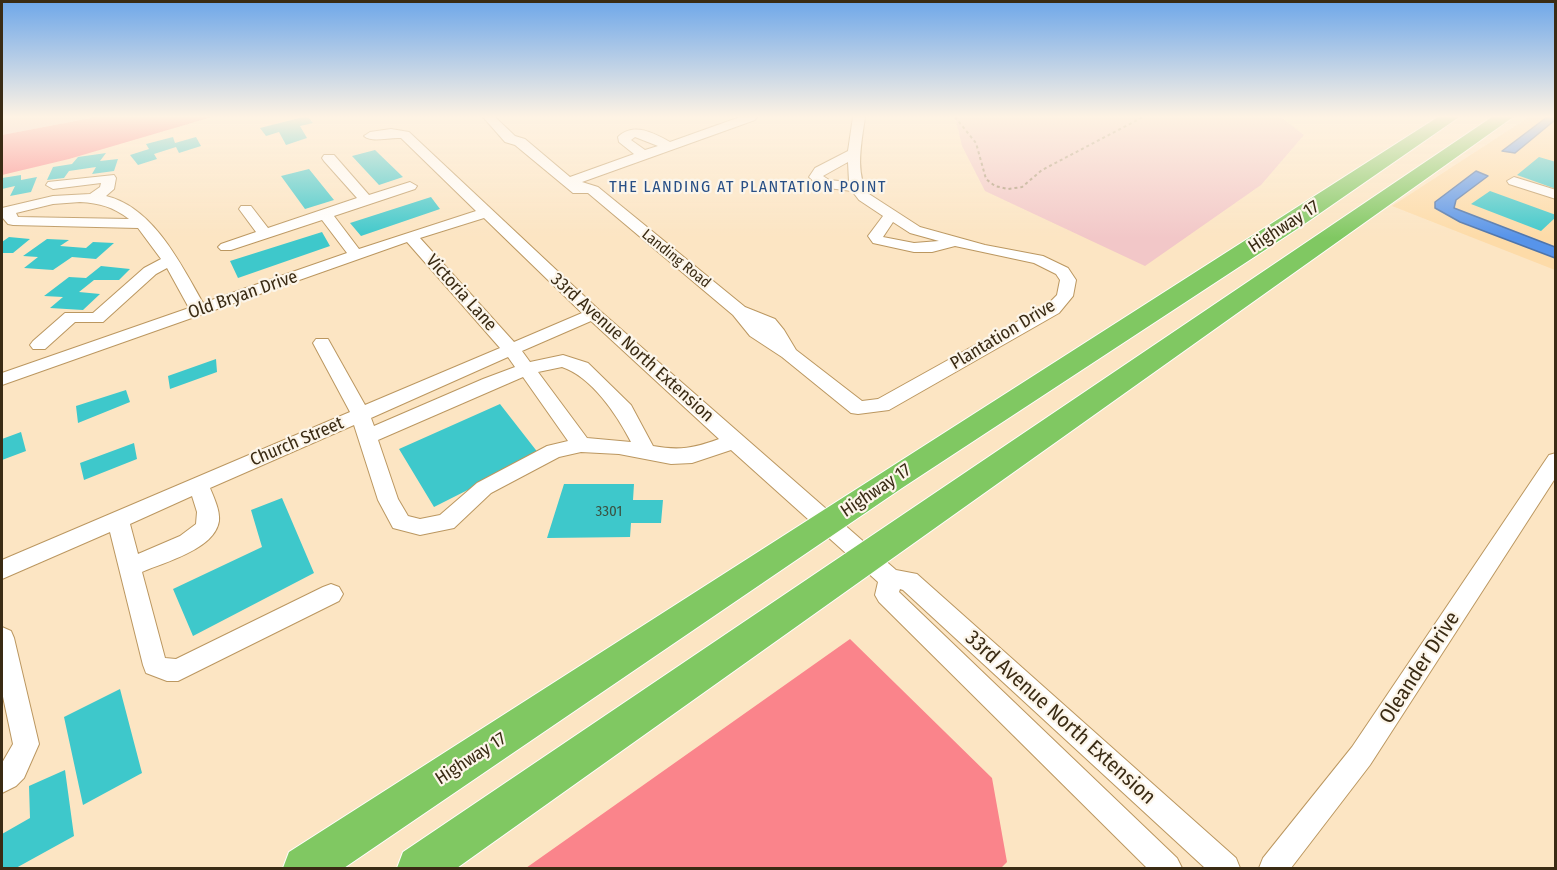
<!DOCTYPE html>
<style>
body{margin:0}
#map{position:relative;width:1557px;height:870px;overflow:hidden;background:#fce5c3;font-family:"Fira Sans Condensed",sans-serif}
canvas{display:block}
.frame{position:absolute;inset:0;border:3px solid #3a2b14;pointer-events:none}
</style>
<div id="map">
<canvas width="1557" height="870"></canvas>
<div class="frame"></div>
</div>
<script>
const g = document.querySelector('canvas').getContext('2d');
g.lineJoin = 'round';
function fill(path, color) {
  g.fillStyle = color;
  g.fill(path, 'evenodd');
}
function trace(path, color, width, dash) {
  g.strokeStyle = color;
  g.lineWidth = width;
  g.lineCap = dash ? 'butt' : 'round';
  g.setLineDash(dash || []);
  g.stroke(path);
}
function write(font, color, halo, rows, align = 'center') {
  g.font = font + ' "Fira Sans Condensed",sans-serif';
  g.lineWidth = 4.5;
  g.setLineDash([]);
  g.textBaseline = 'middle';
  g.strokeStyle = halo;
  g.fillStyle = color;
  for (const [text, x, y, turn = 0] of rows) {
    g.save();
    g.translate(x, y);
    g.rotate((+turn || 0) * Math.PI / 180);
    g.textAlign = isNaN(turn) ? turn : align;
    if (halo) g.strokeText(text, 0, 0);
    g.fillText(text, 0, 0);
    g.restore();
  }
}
const built = new Path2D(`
 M1529,117H1555V270L1392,206Z`);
const green = new Path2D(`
 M2,117H96L2,135Z
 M955,117H1281L1304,135L1261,185L1145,266L985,191L962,146Z`);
const forest = new Path2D(`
 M96,117H212L69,159L2,175V135Z
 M850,639L992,778L1007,862L1001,868H526Z`);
const water = new Path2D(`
 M1547,117H1555V120L1515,153L1502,151Z
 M1476,171L1488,176L1456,200L1454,208L1555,247V258L1460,222L1435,208V202Z`);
const building = new Path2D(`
 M303,117H308L313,123L300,126L307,138L286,145L279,132L266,136L260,128Z
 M173,137L175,143L196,137L201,146L179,153L176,147L154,154L157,159L138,165L130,155L149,149L146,144Z
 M375,150L403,177L379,185L352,156Z
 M106,153L100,161L118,159L114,171L92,174L96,167L69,171L64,178L47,180L53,167L72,164L78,157Z
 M1539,157L1556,162V189L1517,175Z
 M309,169L334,200L305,209L281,176Z
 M21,175V180L37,177L31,192L10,196L15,186L2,189V178Z
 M1490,191L1556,215V217L1541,231L1471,204Z
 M431,197L440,209L361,236L350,223Z
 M322,232L330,246L238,278L230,261Z
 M9,237L30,239L13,253H2V242Z
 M47,239L69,240L60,246L86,248L93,242L114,243L96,259L72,257L53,270L24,268L38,257L23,256Z
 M101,266L130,269L119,280H94L79,292L100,294L83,310L50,308L63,297L44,296L69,277L86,278Z
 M216,359L217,372L170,389L168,376Z
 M126,390L130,402L78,423L76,406Z
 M500,404L539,454L434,507L399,449Z
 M21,432L26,451L2,460V439Z
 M134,443L137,459L84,480L80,463Z
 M564,484H634L633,500H663L661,523H631L630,537L547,538Z
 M282,498L314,573L193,636L173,589L262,547L251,510Z
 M120,689L142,773L83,805L64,717Z
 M65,770L74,836L16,868H2V834L30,818L29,786Z`);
const path = new Path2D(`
 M955,117L976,143L986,179L995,186L1008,189L1022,187L1042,170L1143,117`);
const minor = new Path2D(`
 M483,117H495L515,136L525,139L570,177L634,154L619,142L618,137C633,122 654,133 670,142L740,117H757L755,120L582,182L598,187L745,307L775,319L784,330L796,350L862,401L878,399L1047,305L1057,295L1060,280L1056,274L1034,263L955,246L932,252H914L873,243L868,236L883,216L859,200L852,191L820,187L809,177L815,168L848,151L853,117H865C862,140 854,175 869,194L920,227L985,245L1043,256L1068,268L1076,280L1073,296L1059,313L889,410L858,414L851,413L782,357L750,336L733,315L588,193H573L515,145L505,142ZM635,137L658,146L645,150L631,140ZM848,162L849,182L829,180L823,176ZM893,222L910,233L939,241L914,243L883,237Z
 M391,129L409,132L599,310L896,570L917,574L1236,858L1240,868H1205L903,590L900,589L899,592L1177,858L1182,868H1147L879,602L875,595L878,582L731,450L692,463L671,464L619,454L581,452L559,457L491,493L454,528L420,535L393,528L378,500L354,425L210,488C214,498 220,510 219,521C215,549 165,562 142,572L165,658L176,659L323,587L331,584L339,587L343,594L339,601L178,681H167L146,673L143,665L110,532L2,579V560L350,412L313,343L316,339H328L365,405L500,348L407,242L2,385V373L189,308L167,268L156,274L103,322H75L45,349H33L30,345L33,341L65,313H93L144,268L161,259L138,228L13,225L8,224L2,217V208L53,196L90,194L100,187L101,183L53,189L46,185L48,182L114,175L116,178L114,189L106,196C153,207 181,264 203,303L347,253L322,220L231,250H221L218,247L221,244L256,232L239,209L241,206H251L268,228L357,198L324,161L322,158L324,155H334L369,195L410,182L417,186L415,189L334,216L359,249L476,211L401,138C389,137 372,143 364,136L370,132ZM80,202C100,203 113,207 129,219L18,217L16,213L53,204ZM484,218L582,313L514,342L420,238ZM591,321L719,439C694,448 680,451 653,446L631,405L588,363L563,355L530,362L522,351ZM508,357L515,367L483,379L374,426L371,418ZM562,367C592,377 617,415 631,442L587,438L538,372ZM523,377L568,441L547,446L477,483L440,515L420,519L408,516L398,499L378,440ZM192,496L197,512L196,524L180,536L138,554L130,524Z
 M1514,177L1556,190V199L1509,184L1507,181Z
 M1556,453V477L1370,765L1291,868H1259L1263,858L1352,747L1549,455Z
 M2,627L11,631L14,638L39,744L24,778L16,786L2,793V763L13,744L2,692Z`);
const highway = new Path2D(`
 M1438,117H1459L1303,225L902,488L344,868H283L289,852Z
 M1492,117H1513L457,868H397L403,852Z`);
const farStreetnames = [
 ["Landing Road",676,259,39]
];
const numberNames = [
 ["3301",609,512]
];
const farNeighbourhoodnames = [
 ["THE LANDING AT PLANTATION POINT",748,188]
];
const streetNames = [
 ["Highway 17",1284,227,-33],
 ["Victoria Lane",461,293,48],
 ["Old Bryan Drive",243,295,-19],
 ["Plantation Drive",1003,335,-31],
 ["33rd Avenue North Extension",632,348,42],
 ["Church Street",297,442,-23],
 ["Highway 17",876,491,-34],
 ["Highway 17",471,759,-33]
];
const nearStreetnames = [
 ["Oleander Drive",1420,668,-57],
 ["33rd Avenue North Extension",1060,718,42]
];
fill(built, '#fddba8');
fill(green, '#f2c7c8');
fill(forest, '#fa848b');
fill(water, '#5794ea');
trace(water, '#4e74aa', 1.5);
fill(building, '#3ec8cb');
trace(minor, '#bb9760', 2);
trace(highway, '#fff', 2);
trace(path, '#a99578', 2, [3, 3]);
fill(minor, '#fff');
fill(highway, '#80c862');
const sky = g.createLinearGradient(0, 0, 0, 238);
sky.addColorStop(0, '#6ea7e9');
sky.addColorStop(0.49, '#fef3e4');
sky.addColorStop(1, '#fef3e400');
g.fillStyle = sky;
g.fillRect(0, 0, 1557, 238);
write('15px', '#3a2b14', '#fcf5e9', farStreetnames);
write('15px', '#3b5242', null, numberNames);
g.letterSpacing = '1.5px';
write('16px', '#284f85', '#fcf5e9', farNeighbourhoodnames);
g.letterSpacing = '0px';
write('18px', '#3a2b14', '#fcf5e9', streetNames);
write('21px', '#3a2b14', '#fcf5e9', nearStreetnames);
</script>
